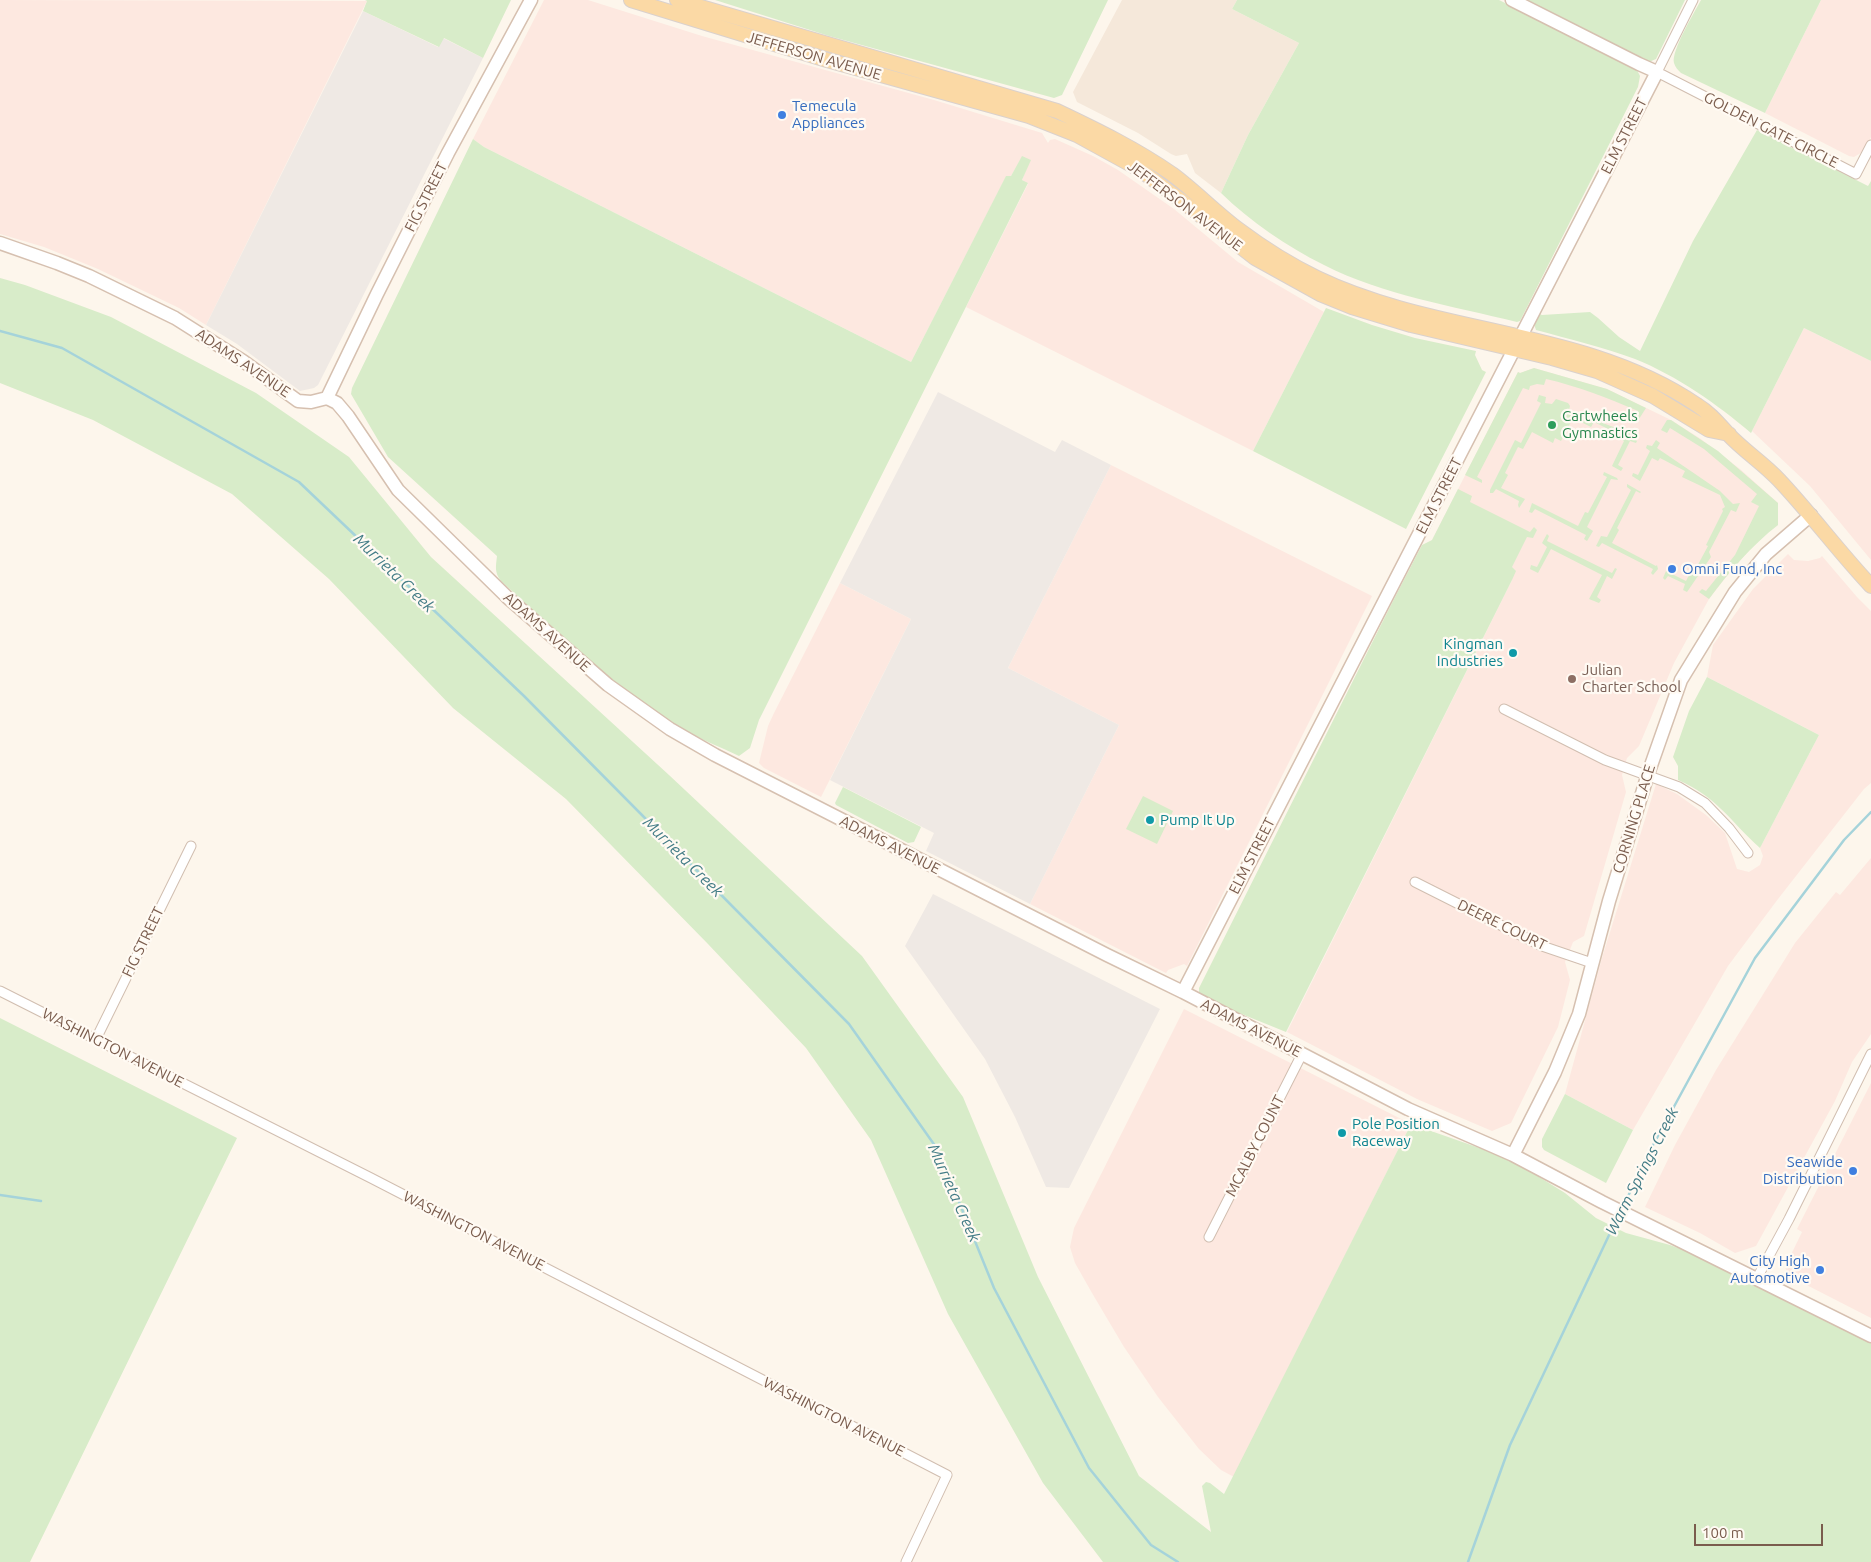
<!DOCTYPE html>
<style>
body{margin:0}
#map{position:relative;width:1871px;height:1562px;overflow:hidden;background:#fdf6ec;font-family:Ubuntu,sans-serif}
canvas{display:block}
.scale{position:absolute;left:1694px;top:1524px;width:129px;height:22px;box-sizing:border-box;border:2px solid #7a5c4d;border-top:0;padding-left:6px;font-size:15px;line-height:18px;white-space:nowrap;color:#7a5c4d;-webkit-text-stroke:4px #fffaf3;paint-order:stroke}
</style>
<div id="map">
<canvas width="1871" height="1562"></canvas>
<div class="scale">100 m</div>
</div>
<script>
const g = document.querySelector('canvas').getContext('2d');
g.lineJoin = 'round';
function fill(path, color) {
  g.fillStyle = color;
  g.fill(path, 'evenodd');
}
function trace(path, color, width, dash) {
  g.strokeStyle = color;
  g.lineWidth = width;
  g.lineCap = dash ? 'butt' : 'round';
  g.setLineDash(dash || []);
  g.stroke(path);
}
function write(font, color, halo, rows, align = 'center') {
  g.font = font + ' Ubuntu,sans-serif';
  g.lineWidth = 4.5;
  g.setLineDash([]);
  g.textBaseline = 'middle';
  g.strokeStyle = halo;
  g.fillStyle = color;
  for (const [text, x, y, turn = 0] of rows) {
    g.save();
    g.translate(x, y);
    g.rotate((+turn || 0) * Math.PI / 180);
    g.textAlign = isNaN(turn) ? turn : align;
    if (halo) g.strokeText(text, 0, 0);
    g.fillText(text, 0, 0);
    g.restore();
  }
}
const residential = new Path2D(`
 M1122,0H1237L1232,9L1299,43L1248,135L1221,193L1195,173L1187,154L1176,156L1171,154L1138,133L1077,102L1073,92Z`);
const commercial = new Path2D(`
 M0,0L367,1L206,325L179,308L98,269L44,247L0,234Z
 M544,0H588L702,36L934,100L1042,133L1048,143L1050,140L1055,139L1093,156L1118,170L1174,209L1238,262L1324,312L1253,451L966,307L1028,184L1022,180L1030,160L1022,157L1011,176L1006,177L911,362L484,147L473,139Z
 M1821,0H1871V137L1864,151L1854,157L1849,156L1765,113Z
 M1804,328L1871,361V560L1810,486L1752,431Z
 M1534,368L1607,389L1671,420L1701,439L1740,469L1778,503V525L1759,539L1726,577L1709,599L1674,663L1639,746L1627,758L1622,775L1626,792L1584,936L1573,942L1565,962L1570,980L1558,1027L1511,1123L1492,1131L1417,1099L1287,1032L1512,580L1432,540L1518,372L1520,373Z
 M1111,465L1372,596L1187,966L1184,964L1168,970L1166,973L1030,904L1119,725L1008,668Z
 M1788,554L1794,560L1808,561L1820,558L1822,556L1857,597L1871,611V783L1864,789L1778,899L1728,966L1633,1130L1565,1094L1602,958L1656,784L1677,794L1706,815L1725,833L1737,869L1749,872L1760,865L1763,856L1760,848L1819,735L1707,677L1713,645L1753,589Z
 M840,583L911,619L821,797L764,768L759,763L768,726L774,713Z
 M1871,858V1034L1852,1062L1835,1101L1756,1246L1735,1253L1700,1233L1645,1207L1675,1145L1716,1070L1795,943L1836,892L1840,895Z
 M1184,1009L1411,1124L1234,1477L1221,1470L1199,1449L1158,1397L1124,1347L1092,1293L1075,1263L1070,1247L1074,1228Z
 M1871,1083V1318L1789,1276L1785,1267L1802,1232L1797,1229Z`);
const industrial = new Path2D(`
 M363,11L438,47L443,38L483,58L318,385L314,388L300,391L237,344L206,325Z
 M938,392L1055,452L1062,440L1111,465L1008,668L1119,725L1030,904L926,851L934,833L830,780L911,619L840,583Z
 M933,894L1160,1009L1069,1188L1046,1187L1015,1117L985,1059L905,946Z`);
const green = new Path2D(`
 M365,0H511L483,58L444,38L439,47L363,11L367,1Z
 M715,0H1108L1062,95L1054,98L829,36Z
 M1237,0H1499L1636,68L1640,76L1638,87L1520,321L1517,322C1452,306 1383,295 1324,265C1286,246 1251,222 1221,193L1248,135L1299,43L1232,9Z
 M1522,0H1685L1656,59L1649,62Z
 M1701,0H1821L1765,113L1681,73C1678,70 1675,67 1674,63C1671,51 1694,13 1701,0Z
 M1757,130L1868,186L1871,181V361L1804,328L1751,433C1717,404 1677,376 1635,359C1603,347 1569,339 1536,330L1534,324L1537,313L1542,315L1590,312L1598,318L1619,337L1640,351L1693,241Z
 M473,139L484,147L911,362L1006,176H1011L1022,156L1031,160L1022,180L1028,183L759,720L750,748L739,756C718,746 695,737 674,724C610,685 556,632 501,581C494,572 496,566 497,556L388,457L351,394L352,388Z
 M0,278L25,285L111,317L256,393L349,457L431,557L669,775L862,956L963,1097L1038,1277L1139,1476L1211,1532L1202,1486L1206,1482L1210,1483L1224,1494L1411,1124L1491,1152L1523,1167L1565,1193L1596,1218L1626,1233L1670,1245L1700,1256L1871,1342V1562H1103L1043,1483L948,1314L871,1140L806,1048L708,944L566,799L453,708L329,579L232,494L93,420L0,383Z
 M1326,308L1372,325L1415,338L1476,351L1475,355L1482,370L1486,372L1406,529L1253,451Z
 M1534,368L1607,389L1646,408L1639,419L1636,417L1638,411C1608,398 1577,386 1546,379L1544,385L1537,384L1530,386L1529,390L1523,388L1477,477L1482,480V483L1465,475L1518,372L1520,373Z
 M1539,395L1546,397L1545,403L1552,404L1556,399L1568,403L1570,406L1569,410L1629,433L1632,429H1634L1635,431L1632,438L1637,441L1636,443L1630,441L1618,465L1623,468L1621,471L1612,466L1624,441L1618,438L1620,435L1594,422L1591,427L1573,418L1561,441L1555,438L1553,443L1532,432L1523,449L1518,447L1505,473L1508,475L1501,488L1525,499L1519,508L1518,505L1519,501L1496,489L1493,493H1490V490L1515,440L1521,443L1541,403L1537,401Z
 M1667,420H1671L1718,451L1778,503V525C1751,546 1729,572 1709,599L1699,592L1702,589L1706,591L1735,555L1759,506L1751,502L1757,494L1704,449L1670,428L1667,433L1661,430Z
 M1656,440L1660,443L1657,448L1720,491L1733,504L1740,503L1736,512L1731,510L1709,552L1711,557L1687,592L1683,590L1685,584L1668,576L1665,580L1663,578L1666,571L1686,581L1691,571L1694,572L1708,546L1706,545L1723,511L1722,509L1725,507L1720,495L1682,477L1685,471L1660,458L1658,461L1652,458L1640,481L1632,476L1633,473L1638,475L1650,451L1646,448L1647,445L1652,446Z
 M1604,472L1617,478L1618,480L1611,479L1587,527L1593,531L1587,541L1584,539L1586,535L1535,509L1532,513L1529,512L1532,503L1578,526L1585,512L1588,513L1607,477L1603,475Z
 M1627,484L1641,492L1640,493L1636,491L1617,528L1619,530L1612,543L1656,566L1657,565L1658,569L1653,575L1651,573L1653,569L1602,543L1599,547L1596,546L1601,536L1607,537L1631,490L1627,487Z
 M1458,489L1472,496L1470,502L1530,532L1534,527L1537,530L1533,538L1527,537L1512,567L1516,571L1512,580L1286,1032L1207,1000L1199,992V988L1394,599L1422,545L1432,540Z
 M1547,534L1549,536L1547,541L1612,573L1615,568L1617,569L1612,579L1607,576L1597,597L1601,600L1599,603L1589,599L1602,575L1551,549L1538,573L1530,569L1531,565L1537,567L1547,547L1542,543Z
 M1707,677L1819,735L1760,848C1730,821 1717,797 1678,780V766L1673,757L1689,711Z
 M843,787L921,827L914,842L908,843L836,805L835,803Z
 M1143,796L1173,811L1157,844L1126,829Z
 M0,1018L237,1138L30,1562H0Z
 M1565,1094L1633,1130L1606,1183L1544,1150L1542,1147V1139Z`);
const stream = new Path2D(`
 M0,331L62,348L299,482L524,696L849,1024L938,1150L994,1288L1089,1468L1151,1545L1178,1562
 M0,1195L41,1201
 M1623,1207L1646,1158L1755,958L1844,840L1871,812
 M1468,1562L1510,1445L1619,1214`);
const street = new Path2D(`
 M1693,0L1657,72L1856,174L1871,145
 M1504,709L1605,760L1679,787L1705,803L1729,828L1748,853
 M1415,882L1542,946L1592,963
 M0,991L371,1178L947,1475L906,1562
 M96,1039L191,846
 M1209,1237L1302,1054
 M1757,1278L1789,1219L1871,1054`);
const secondary = new Path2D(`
 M0,243L57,263L89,276L175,318L243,361L298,401L311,402L327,398L337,403L348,416L398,490L507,597L608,685L670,729L715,755L1107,955L1183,992L1408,1109L1513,1155L1602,1202L1871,1336
 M327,398L377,294L448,153L531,0
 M1183,992L1657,72L1639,64L1512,0
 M1513,1155L1555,1072L1579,1014L1609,901L1648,774L1681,680L1735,592L1766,554L1811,515`);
const primary = new Path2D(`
 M631,0L827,60L1029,116L1077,135L1139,169L1182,201L1255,258L1320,294L1352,307L1411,325L1552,358L1597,371L1653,396L1709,430L1729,434
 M677,0L1057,111C1097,130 1136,149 1172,174C1195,191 1216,213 1239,230C1263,248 1290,265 1317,278C1438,336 1584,328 1697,405C1710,413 1718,423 1728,434C1744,451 1763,463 1779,480C1811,514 1839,552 1871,586`);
const markers = [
 [782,115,5,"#3f7fe0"],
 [1552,425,5,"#2e9e5b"],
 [1672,569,5,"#3f7fe0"],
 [1513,653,5,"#0f9aa8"],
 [1572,679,5,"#8d6e63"],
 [1150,820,5,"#0f9aa8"],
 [1342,1133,5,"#0f9aa8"],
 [1853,1171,5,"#3f7fe0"],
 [1820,1270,5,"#3f7fe0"]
];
const streetNames = [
 ["JEFFERSON AVENUE",814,56,16],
 ["GOLDEN GATE CIRCLE",1771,130,27],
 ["ELM STREET",1624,136,-63],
 ["FIG STREET",426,197,-63],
 ["JEFFERSON AVENUE",1185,206,37],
 ["ADAMS AVENUE",243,363,34],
 ["ELM STREET",1439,496,-63],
 ["ADAMS AVENUE",547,632,42],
 ["CORNING PLACE",1634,819,-73],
 ["ADAMS AVENUE",890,845,27],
 ["ELM STREET",1252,856,-63],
 ["DEERE COURT",1502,925,26],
 ["FIG STREET",143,942,-64],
 ["ADAMS AVENUE",1251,1028,27],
 ["WASHINGTON AVENUE",113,1048,27],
 ["MCALBY COUNT",1255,1146,-63],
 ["WASHINGTON AVENUE",474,1231,27],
 ["WASHINGTON AVENUE",834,1417,27]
];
const shopNames = [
 ["Temecula",792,106],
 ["Appliances",792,123],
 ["Omni Fund, Inc",1682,569],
 ["Seawide",1843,1162,"right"],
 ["Distribution",1843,1179,"right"],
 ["City High",1810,1261,"right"],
 ["Automotive",1810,1278,"right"]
];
const leisureNames = [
 ["Cartwheels",1562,416],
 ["Gymnastics",1562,433]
];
const cultureNames = [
 ["Kingman",1503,644,"right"],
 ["Industries",1503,661,"right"],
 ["Pump It Up",1160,820],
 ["Pole Position",1352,1124],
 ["Raceway",1352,1141]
];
const educationNames = [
 ["Julian",1582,670],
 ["Charter School",1582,687]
];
const waterNames = [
 ["Murrieta Creek",394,573,44],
 ["Murrieta Creek",683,857,45],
 ["Warm Springs Creek",1642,1171,-63],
 ["Murrieta Creek",954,1193,66]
];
fill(residential, '#f5e8da');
fill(commercial, '#fde8e0');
fill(industrial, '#efe9e4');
fill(green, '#d8ecc9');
trace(stream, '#a5d3da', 2.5);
trace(street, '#d1beb0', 11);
trace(secondary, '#d6c0b0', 15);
trace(primary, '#dad1cd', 16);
trace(street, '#fff', 9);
trace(secondary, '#fff', 12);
trace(primary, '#fbd9a5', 14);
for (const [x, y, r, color] of markers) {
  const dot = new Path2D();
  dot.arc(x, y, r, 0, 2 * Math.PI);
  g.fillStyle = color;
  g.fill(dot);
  trace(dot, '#fffaf3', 2);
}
write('15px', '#7a5c4d', '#fffaf3', streetNames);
write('15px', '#366cbe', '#fffaf3', shopNames, 'left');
write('15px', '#27864d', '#fffaf3', leisureNames, 'left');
write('15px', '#0d838f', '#fffaf3', cultureNames, 'left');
write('15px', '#785e54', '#fffaf3', educationNames, 'left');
write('italic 16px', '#437c86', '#fffaf3', waterNames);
</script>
